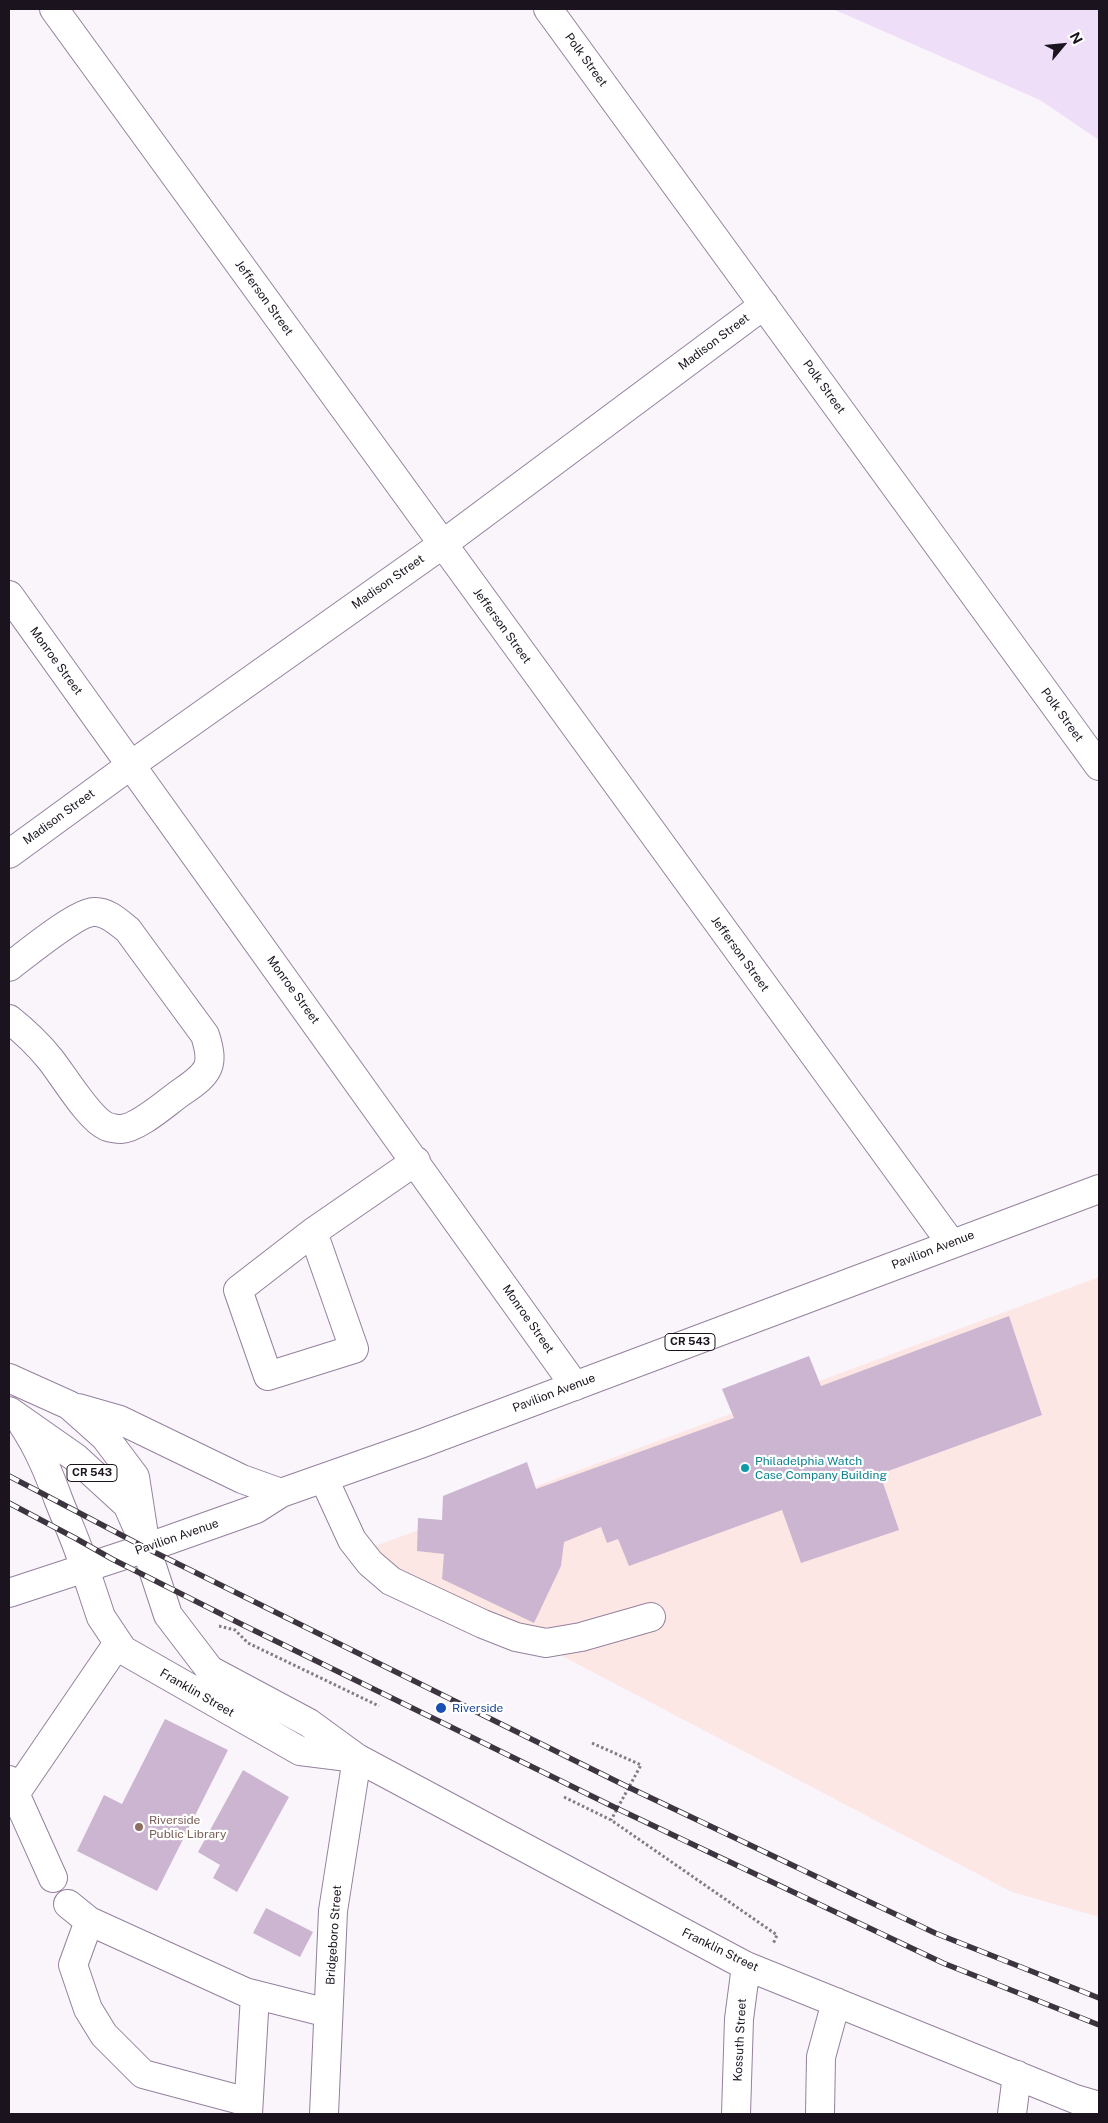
<!DOCTYPE html>
<style>
body{margin:0}
#map{position:relative;width:1108px;height:2123px;overflow:hidden;background:#f9f5fb;font-family:"Public Sans",sans-serif}
canvas{display:block}
.frame{position:absolute;inset:0;border:10px solid #1b141f;pointer-events:none}
.north{position:absolute;left:1038px;top:20px;width:50px;height:50px;-webkit-text-stroke:4px #fff;paint-order:stroke;rotate:62deg;font-size:14px;font-weight:700;line-height:20px;text-align:center;color:#1b141f}
.north::after{content:'';display:block;margin:auto;width:18px;height:22px;background:#1b141f;clip-path:polygon(50% 0,100% 100%,50% 72%,0 100%)}
</style>
<div id="map">
<canvas width="1108" height="2123"></canvas>
<div class="frame"></div>
<div class="north">N</div>
</div>
<script>
const g = document.querySelector('canvas').getContext('2d');
g.lineJoin = 'round';
function fill(path, color) {
  g.fillStyle = color;
  g.fill(path, 'evenodd');
}
function trace(path, color, width, dash) {
  g.strokeStyle = color;
  g.lineWidth = width;
  g.lineCap = dash ? 'butt' : 'round';
  g.setLineDash(dash || []);
  g.stroke(path);
}
function write(font, color, halo, rows, align = 'center') {
  g.font = font + ' "Public Sans",sans-serif';
  g.lineWidth = 4.5;
  g.setLineDash([]);
  g.textBaseline = 'middle';
  g.strokeStyle = halo;
  g.fillStyle = color;
  for (const [text, x, y, turn = 0] of rows) {
    g.save();
    g.translate(x, y);
    g.rotate((+turn || 0) * Math.PI / 180);
    g.textAlign = isNaN(turn) ? turn : align;
    if (halo) g.strokeText(text, 0, 0);
    g.fillText(text, 0, 0);
    g.restore();
  }
}
const industrial = new Path2D(`
 M1099,1277V1917L1012,1892L362,1551Z`);
const green = new Path2D(`
 M833,9H1099V140L1040,100Z`);
const building = new Path2D(`
 M1009,1316L1042,1415L880,1474L899,1530L801,1563L782,1510L629,1566L618,1539L607,1543L601,1527L564,1542L561,1566L534,1623L442,1579L444,1554L417,1551L418,1518L442,1520L443,1496L527,1462L536,1489L734,1418L722,1389L809,1356L821,1386Z
 M165,1719L228,1750L157,1891L77,1851L104,1795L122,1804Z
 M243,1770L289,1797L237,1892L213,1878L220,1865L198,1852Z
 M266,1908L313,1932L300,1957L253,1933Z`);
const path = new Path2D(`
 M219,1626L235,1630L248,1643L379,1706
 M592,1743L641,1765L611,1820
 M564,1797L611,1820L777,1935L773,1944`);
const minor = new Path2D(`
 M54,9L951,1243
 M548,9L1099,766
 M9,595L575,1386
 M9,854L131,765L443,544L764,305
 M9,967C25,955 77,912 94,912C107,911 118,922 128,930L205,1035C215,1066 209,1073 183,1091C168,1101 139,1128 121,1129C118,1129 109,1128 106,1126C89,1119 63,1075 50,1059C38,1044 24,1031 9,1019
 M313,1232L238,1290L268,1376L354,1349L313,1232L416,1161
 M324,1479L352,1540L370,1563L391,1581L483,1624L516,1637L546,1643L581,1637L651,1617
 M85,1569L101,1617L123,1650L300,1751L356,1758
 M9,1593L146,1548L168,1615L210,1670L309,1723L357,1758L746,1966L1075,2099L1099,2106
 M9,1780L53,1878
 M15,1794L118,1643
 M68,1904L89,1921L245,1992L328,2013
 M89,1921L73,1965L88,2009L104,2035L143,2074L248,2102
 M248,2114L255,1995
 M324,2114L333,1911L357,1758
 M736,2114L739,2019L746,1966
 M820,2114L821,2057L836,2002
 M1012,2114L1017,2075`);
const major = new Path2D(`
 M9,1378L69,1405L105,1437L135,1477L146,1548
 M78,1408L120,1420L242,1479L281,1493
 M9,1411L76,1458L123,1501L127,1504L138,1529
 M23,1425C39,1449 49,1474 59,1501C68,1524 78,1545 85,1569
 M146,1548L256,1509L281,1493L420,1444L1099,1189`);
const rail = new Path2D(`
 M9,1476L146,1548L628,1787L935,1933L1099,1998
 M9,1503L75,1538L112,1559L239,1623L616,1808L943,1963L1099,2025`);
const markers = [
 [745,1468,5,"#0f9aa8"],
 [441,1708,6,"#1a4fb4"],
 [139,1827,5,"#8d6e63"]
];
const shields = [
 [690,1342,50],
 [92,1473,50]
];
const shieldNames = [
 ["CR 543",690,1342],
 ["CR 543",92,1473]
];
const streetNames = [
 ["Polk Street",586,60,54],
 ["Jefferson Street",264,298,54],
 ["Madison Street",714,342,-37],
 ["Polk Street",824,387,54],
 ["Madison Street",388,582,-35],
 ["Jefferson Street",502,626,54],
 ["Monroe Street",56,661,54],
 ["Polk Street",1062,715,54],
 ["Madison Street",59,817,-36],
 ["Jefferson Street",740,954,54],
 ["Monroe Street",293,990,54],
 ["Pavilion Avenue",933,1250,-21],
 ["Monroe Street",528,1319,55],
 ["Pavilion Avenue",554,1393,-21],
 ["Pavilion Avenue",177,1537,-19],
 ["Franklin Street",197,1693,30],
 ["Bridgeboro Street",334,1935,-86],
 ["Franklin Street",720,1950,26],
 ["Kossuth Street",740,2040,-87]
];
const cultureNames = [
 ["Philadelphia Watch",755,1461],
 ["Case Company Building",755,1475]
];
const transitNames = [
 ["Riverside",452,1708]
];
const educationNames = [
 ["Riverside",149,1820],
 ["Public Library",149,1834]
];
fill(industrial, '#fde7e5');
fill(green, '#eedef7');
fill(building, '#ccb5d1');
trace(minor, '#94819d', 30);
trace(major, '#94819d', 30);
trace(path, '#827c85', 3, [2.5, 2.5]);
trace(minor, '#fff', 28);
trace(major, '#fff', 28);
trace(rail, '#3c353f', 5.5);
trace(rail, '#fff', 4, [11]);
for (const [x, y, r, color] of markers) {
  const dot = new Path2D();
  dot.arc(x, y, r, 0, 2 * Math.PI);
  g.fillStyle = color;
  g.fill(dot);
  trace(dot, '#fff', 2);
}
for (const [x, y, w] of shields) {
  const box = new Path2D();
  box.roundRect(x - w / 2, y - 8.5, w, 17, 4);
  g.fillStyle = '#fff';
  g.fill(box);
  trace(box, '#1b141f', 1);
}
write('bold 11px', '#1b141f', null, shieldNames);
write('12px', '#1b141f', '#fff', streetNames);
write('12px', '#0d838f', '#fff', cultureNames, 'left');
write('12px', '#164399', '#fff', transitNames, 'left');
write('12px', '#785e54', '#fff', educationNames, 'left');
</script>
